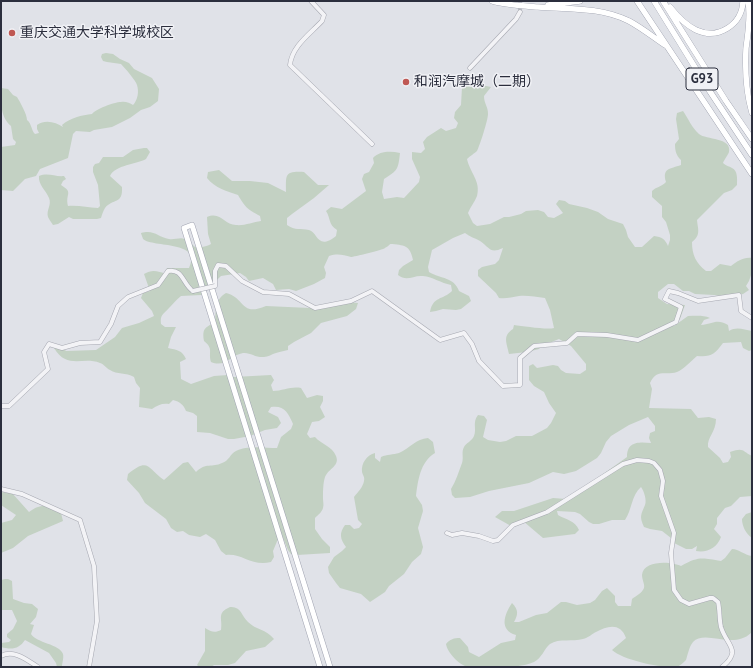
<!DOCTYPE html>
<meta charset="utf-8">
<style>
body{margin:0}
#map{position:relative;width:753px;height:668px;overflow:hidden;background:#e0e2e8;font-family:"PT Sans",sans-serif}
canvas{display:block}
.frame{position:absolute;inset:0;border:2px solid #2b2e3d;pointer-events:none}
</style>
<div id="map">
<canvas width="753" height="668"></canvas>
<div class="frame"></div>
</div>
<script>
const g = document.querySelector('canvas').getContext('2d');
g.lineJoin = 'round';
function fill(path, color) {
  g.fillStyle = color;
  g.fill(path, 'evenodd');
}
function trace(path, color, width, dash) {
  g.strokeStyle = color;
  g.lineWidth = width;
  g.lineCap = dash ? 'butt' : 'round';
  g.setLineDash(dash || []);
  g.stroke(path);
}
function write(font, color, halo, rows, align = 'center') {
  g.font = font + ' "PT Sans","Noto Sans SC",sans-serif';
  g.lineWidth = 3;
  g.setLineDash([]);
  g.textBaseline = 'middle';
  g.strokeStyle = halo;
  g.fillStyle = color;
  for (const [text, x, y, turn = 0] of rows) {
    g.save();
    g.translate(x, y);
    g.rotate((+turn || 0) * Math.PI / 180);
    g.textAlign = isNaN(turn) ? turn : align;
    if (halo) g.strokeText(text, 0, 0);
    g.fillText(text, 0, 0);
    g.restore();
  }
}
const green = new Path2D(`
 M106,53L113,54L120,59L129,63L134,69L152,78L159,89L158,101L150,107L141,110L130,118L112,127L94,130L90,132L76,131L73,134L68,158L40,169L36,176L25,179L13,191L1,190V147L15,145L16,142L13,139L11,126C0,117 1,102 1,88L8,89L13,95L17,97C20,102 27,114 27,120C32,124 31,130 35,134L39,133L37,129V125C45,119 56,122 63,127L62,125C70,118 82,115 92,114C96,109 114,102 121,102C125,101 130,103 133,105C138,100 139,91 137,85C136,81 125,68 121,64L107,62L103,61L101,57L102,54Z
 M471,83L491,87L484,96C484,104 488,106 488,114C488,120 480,145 477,151C475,153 470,156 467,159C470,173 481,181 477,196C475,202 470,207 468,213L473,223L477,226L490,224L504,217H509L521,214L526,211L538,210L544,212L548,217L554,218L563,213L556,204L559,200L565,201L569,204L587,208L598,212L608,219L623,224L626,230L628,237L635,247H642L654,236C662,237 665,239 668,246L670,240V235L666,222L662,217V206L652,197V191C656,187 661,187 666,182C662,168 670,169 681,165V160C676,155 675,151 675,144L679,139L676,119L677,113L683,111C688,118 692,128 699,134C706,140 732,137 729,152C728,155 724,160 723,163C726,166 729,166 732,168C738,171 737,179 737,185L732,190L724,193L697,220C698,230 701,235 692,242C692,255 696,263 706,271H711L720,264L731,266C738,261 743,257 752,258V276L751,275L749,281L746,286L749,290L743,294L726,297L714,295L695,294L689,291H683L674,284H668L658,292V298L667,304L685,305L680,319L670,325L674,326L688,316C696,316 703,315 710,318L704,320L701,325C712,324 717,318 728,325L729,331C737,326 744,330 752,331V350L749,351L743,348L741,342L723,343C714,355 711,357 697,356C691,361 684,369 677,372C665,376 657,368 650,383L652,389L649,408L691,409L698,418L709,417L716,419C716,432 707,437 708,447L720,458L723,463L728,462L731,457L730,452C744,447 742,451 752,456V496L740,497L731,506L725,508L717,518V524L714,529L721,537C717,548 707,553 696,551L697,546L692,549H686L674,543L671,538L662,531L650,529L644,527C639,516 641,515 645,505C647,500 644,491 641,487C631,496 632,510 625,520H612L599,524H593L589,522L580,514L575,512L557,511L558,515C566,520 575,520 579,530L575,534L543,538L523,521L511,526L495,517L502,511H514L553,498L566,499L599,477L627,457C627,441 639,442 651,443L649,438L650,433L655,431V426L648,417L629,425L611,436L606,442L601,453L597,458L576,471L564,474L553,472L529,483L489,491L470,497L455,498L452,495L451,489C456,481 459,471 462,463C464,458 461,452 464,447C466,443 472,441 474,436C477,428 472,423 478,415L484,416L487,420L483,437L488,440L500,442L506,441L516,436H532L547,428L551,423L556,413L549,403L544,392L534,386L529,380V366L533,364L537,368L553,365L558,366L561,370L566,373L580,374L586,370V364L571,346L559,339L544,345L539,349L527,352L509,354C507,343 502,336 513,329L514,325C523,326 547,330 554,328L550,310L545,298C536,297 527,295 519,296C512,297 506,299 499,298L496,293L478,276V270L482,267L495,264L499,260L503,248C490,254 490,248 480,241C475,238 470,237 465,233L453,238L432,250L428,267L429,272C441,279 454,277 459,291L469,296L471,301L461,309L456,310L443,309L436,311L430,312C433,296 443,300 452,291L451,285C441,283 433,277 423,276C413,275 407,282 398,275L399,270L403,266L413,260C410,245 404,245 390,244C390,245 385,248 385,248C383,250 353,257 351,257C343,255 338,253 329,256L324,267L326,273L325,278L314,284L296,291L289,289L276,290L273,284L263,278L249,281L246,277L240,273L221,276L201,295L181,296C176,300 173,304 169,308C163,315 160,314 161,324L165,327H176L171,337L168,348C177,350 182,350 186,359L180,362L181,379L191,384L214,376L228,375L234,377L271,375L274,380L271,385L273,391C283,391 291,386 301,388L307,398L317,395L323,396V401L320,407L325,417L319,421L312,422L307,434L310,438L315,437C321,444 332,446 336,456C340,466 329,468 325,477C323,483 323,492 323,499C323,501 324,505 323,508C322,512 318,515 315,518V529L322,539L330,547V553L297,555L291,554L288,550L283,538L278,539L273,551L274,557L271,562C252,567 242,553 226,555L221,551L215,540L206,534L200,537L189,535L183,531L177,532L171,528L166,519L145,503L139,493L127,480L128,474C149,457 147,468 164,480L183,463L188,462L196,472C206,462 212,468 222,463C229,461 230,454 236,451C247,445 265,448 277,448L281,437L291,429L293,424C288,412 284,405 271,407L268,412L278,417L281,423L277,428L265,430L250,436L234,439H228L210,433L197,432V416L193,413L186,411C183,404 180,402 173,400L169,404C162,403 158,405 152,409L139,407L140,388L136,383L134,377C126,372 117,375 110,370C106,368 104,364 100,363C83,356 67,370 54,348L60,345L66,351L96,350L115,337L122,328L139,323L154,316L152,311L141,298L143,293L150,291L144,274C152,269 158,271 166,274L167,268H189C203,240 153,248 143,239C143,238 141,234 141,233C154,229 158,237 169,239C174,240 180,237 185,239C189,240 192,245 195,247C201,247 206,247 211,244L208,234L207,217C221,211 224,225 236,225C244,226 253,222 261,221L260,216C247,209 245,207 238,195C226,191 215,188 207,178L208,172L219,170L232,181H250L268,183L286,192C286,175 284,171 304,172L318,185H329L314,198L292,214L287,218V225C295,231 301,228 309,230C318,232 317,251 336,236L337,230C328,224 331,219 326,211L331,207L342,209L366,191L362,179L364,174L369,172L374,163L373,158C380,151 390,151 400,153C398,170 398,170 384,179L382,192L384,199L397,197L404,198L419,182L420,177L412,159V152L421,153L425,149L423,142L427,137L441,128L446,131L456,128L458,123L454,118L455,112L461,105L462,87L466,84Z
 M144,148H147L150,152L146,159C137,164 115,165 110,176L122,187C123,205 113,198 105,208C103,211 102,215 101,218L97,219H73L69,217L58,224L53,225C51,222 49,219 48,217C46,210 52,205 49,198C46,190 38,185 39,176C48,172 55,177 64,176L66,179L63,181L61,185C74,193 65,193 68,206C79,205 88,208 98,208L100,206L98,185L93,172V167L95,164L99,163L103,157H123L133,150Z
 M226,293C246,298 240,317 266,306L310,308L346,302L358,303L356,309L347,316L321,323L311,333L294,342L288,346V350C284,351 279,352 276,353C272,354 268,357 264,357C256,358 250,352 243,353C231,355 225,368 211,362C208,352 214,349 204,341C202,328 205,328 215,322C216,311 215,299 226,293Z
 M428,438L433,442L435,453C420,462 418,481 416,496L422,505L423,511L418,528L423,547L421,554L412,562L404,574L389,586L385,592L370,602L361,594L340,588L336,583L329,573L328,567L334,557L342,551L346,547C340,539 339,533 345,525H350L354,529L359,528L362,524L358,520L354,497C358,492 363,487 364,481C365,477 363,476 362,472C361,463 367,455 375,453V458L380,462L381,457C387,454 393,455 399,453C410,448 416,439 428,438Z
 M1,492L12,493L29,512C41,503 47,506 60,509L63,521L28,536L13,548L1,553V523L12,520L16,515L1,505Z
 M752,512V538C746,534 742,526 742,519L746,514Z
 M732,549C739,549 744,555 752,556V636L751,633C733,650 705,629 693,642C689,647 688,654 686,660C683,663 680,666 676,667C660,668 623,660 612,650L626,638C621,623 608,625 596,632C592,634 588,638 583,639C573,642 559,638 550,644C544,649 542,658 534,662C520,668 502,667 486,667C480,667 474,668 468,667C459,665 447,652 446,644C450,639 454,638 460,638L468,647L469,652L479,657L501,643L515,640L516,635C499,630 504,615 512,603C519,610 518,615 514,622H519L536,615L547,613L561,602H566L577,605L590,603L595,600L602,591L607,588L615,596V602L618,606H631L632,599C636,596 642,593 644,588C645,584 642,580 642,575C643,560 671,561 681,566C699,556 702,558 721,561L725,558Z
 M5,579H8L12,581L13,599L24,603L32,604L38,609L36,617L30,624L34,625L31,634C36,643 60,644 63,654C64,658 62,663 62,667H57L56,663L49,653L25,640C19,649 12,650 1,647V643L9,642L11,640L7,637V634L13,629L17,621L12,610H1V580Z
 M230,607C241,606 241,615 248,622C256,630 266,629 274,639L265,647L246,651L235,663L228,665H214L211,667H199L197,665L205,651V628C211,632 215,633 221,630C223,619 216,613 230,607Z`);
const minorTunnel = new Path2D(`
 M520,12V1`);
const minor = new Path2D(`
 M311,1L324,15L322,21C310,34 292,46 290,65L372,144
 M470,68L516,19L520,12
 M215,286V271L218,265L226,266L242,281L263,292L289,294L315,308L351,301L372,291L440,340L464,333L472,344L479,361L503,386L520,385V358L534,346L567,343L577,334L607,335L638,340L676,322L681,307L665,299L669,291L678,293L698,301L739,295L741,311L752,318
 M1,406H9L48,369L44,352L49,344L62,348L80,343L100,342L111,324L118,306L128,297L158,285L168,271C183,268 183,285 193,291
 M1,489L22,494L80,520L94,566L97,621L89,667
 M447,533L452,535L462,533L479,536L493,541L498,540L513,525L547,512L623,464L637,460L649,461L654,463L660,470L663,481L661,496L674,533L671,553L674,590L681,600L689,604L710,598H713L718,602C720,610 719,619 721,627C726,645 743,650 722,667
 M1,656C14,649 27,660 38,667`);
const major = new Path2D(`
 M320,667L184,228L192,225L330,667`);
const highway = new Path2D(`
 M492,1C504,5 524,6 538,7C568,9 601,7 629,21C642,28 653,37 665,45
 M637,1L752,174
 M654,1L709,90L752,155
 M663,1L726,101L752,139
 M748,1C751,16 748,33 746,48C745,69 746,93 752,113
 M548,5L580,1
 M670,7C677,16 686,25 696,30C718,40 742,25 743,1`);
const minorBridge = new Path2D(`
 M193,291L215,286`);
const markers = [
 [12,33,4,"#bf5853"],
 [406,82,4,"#bf5853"]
];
const shields = [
 [702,79,32]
];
const shieldNames = [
 ["G93",702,79]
];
const poiNames = [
 ["重庆交通大学科学城校区",20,33],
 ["和润汽摩城（二期）",414,82]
];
fill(green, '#c3d1c3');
trace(minorTunnel, '#bcbec6', 4, [4, 2]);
trace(minor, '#a6a8b1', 5);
trace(major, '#a1a4b2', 6);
trace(highway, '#898d9d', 6);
trace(minor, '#f3f3f6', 4);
trace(major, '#fff', 5);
trace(highway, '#fff', 5.5);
trace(minorBridge, '#a6a8b1', 5, []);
trace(minorBridge, '#f3f3f6', 4);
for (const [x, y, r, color] of markers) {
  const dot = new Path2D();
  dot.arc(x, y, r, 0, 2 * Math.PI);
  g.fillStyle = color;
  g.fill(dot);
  trace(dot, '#f0f1f5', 1.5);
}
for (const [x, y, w] of shields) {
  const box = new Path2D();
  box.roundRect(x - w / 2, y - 11, w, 22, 3);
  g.fillStyle = '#f0f1f5';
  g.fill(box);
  trace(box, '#2b2e3d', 1);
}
write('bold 13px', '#2b2e3d', null, shieldNames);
write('14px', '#2b2e3d', '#f0f1f5', poiNames, 'left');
</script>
